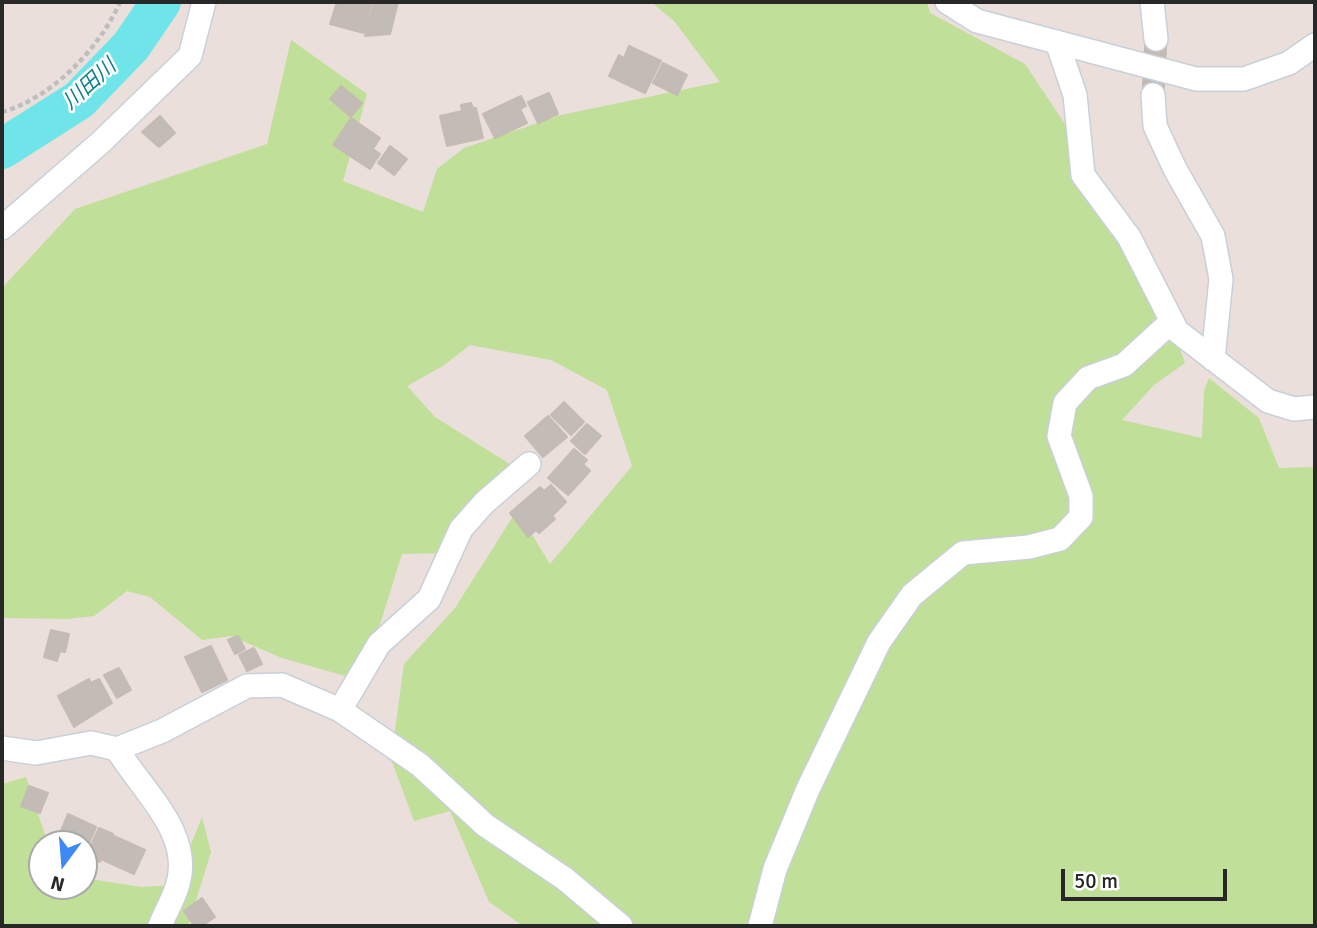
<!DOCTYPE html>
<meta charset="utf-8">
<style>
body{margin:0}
#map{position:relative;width:1317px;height:928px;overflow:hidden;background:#eadfda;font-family:Signika,sans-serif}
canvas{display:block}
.frame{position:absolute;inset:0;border:4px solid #282828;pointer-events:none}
.north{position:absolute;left:28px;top:830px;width:70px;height:70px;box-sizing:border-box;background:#fff;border:2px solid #a9a9a9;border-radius:50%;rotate:196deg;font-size:19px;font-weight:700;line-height:28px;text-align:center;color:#282828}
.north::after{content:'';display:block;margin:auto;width:24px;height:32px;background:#3e89f3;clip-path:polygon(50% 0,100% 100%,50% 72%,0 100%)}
.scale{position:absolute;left:1061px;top:869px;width:166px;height:32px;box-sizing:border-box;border:4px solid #282828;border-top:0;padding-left:9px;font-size:21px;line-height:24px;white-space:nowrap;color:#282828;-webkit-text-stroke:5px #fff;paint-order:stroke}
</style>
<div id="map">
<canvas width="1317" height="928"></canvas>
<div class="frame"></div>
<div class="north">N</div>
<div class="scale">50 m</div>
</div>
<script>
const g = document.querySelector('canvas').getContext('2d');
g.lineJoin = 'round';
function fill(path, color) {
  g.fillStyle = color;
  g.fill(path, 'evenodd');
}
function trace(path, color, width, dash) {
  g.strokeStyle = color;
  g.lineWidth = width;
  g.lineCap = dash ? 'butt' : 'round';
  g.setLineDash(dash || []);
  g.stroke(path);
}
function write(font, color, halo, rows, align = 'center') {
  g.font = font + ' Signika,"Noto Sans JP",sans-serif';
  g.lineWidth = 5;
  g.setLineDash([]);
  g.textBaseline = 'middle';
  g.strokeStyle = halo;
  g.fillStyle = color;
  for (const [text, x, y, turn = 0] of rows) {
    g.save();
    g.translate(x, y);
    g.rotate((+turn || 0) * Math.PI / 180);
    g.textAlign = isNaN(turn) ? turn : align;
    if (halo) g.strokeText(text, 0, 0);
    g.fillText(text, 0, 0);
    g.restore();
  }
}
const green = new Path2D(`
 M651,2H927L930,13L1025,64L1069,130L1157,286L1185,363L1154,385L1122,420L1202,438L1204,391L1209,378L1259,418L1279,468L1315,467V926H523L489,902L450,811L414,821L391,759L404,664L455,608L517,510L550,564L632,466L607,390L551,360L470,345L443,366L407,386L435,417L516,468L452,553L402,554L376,637L356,679L282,658L231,636L202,640L150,597L127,591L94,616L67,619L2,618V288L75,209L267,144L291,40L367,94L343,181L423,212L437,169L464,148L561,115L720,82L674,21Z
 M26,777L48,844H42V886H84V878L141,887L175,885L202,817L211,852L188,926H2V784Z`);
const river = new Path2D(`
 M2,149L79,100L131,46L161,2`);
const building = new Path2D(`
 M337,2L371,4L364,33L330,24Z
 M374,2H398L390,34L365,36Z
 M629,46L661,61L645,93L609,76L619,55L624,58Z
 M663,63L687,75L677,95L653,83Z
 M341,86L362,103L351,117L330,99Z
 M549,93L558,114L538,123L528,102Z
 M521,96L526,106L520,109L527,123L495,138L483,114Z
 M471,103L473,108H476L483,138L447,146L440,116L462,111L461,105Z
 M160,116L175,133L159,147L142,132Z
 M351,118L380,138L373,149L380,154L370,169L333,145Z
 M390,146L407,159L394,175L378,163Z
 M564,402L584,422L571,435L551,415Z
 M548,416L567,437L543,457L525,436Z
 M587,424L601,436L585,454L571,441Z
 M574,449L587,460L583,464L590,471L568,495L548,478Z
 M551,485L566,502L552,516L555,519L539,533L536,530L528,537L510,513L540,487L544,491Z
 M51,630L69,634L65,652L60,651L57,661L44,657Z
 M238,636L245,649L235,654L228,640Z
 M211,646L227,680L202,692L185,657Z
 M254,648L262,664L247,671L239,655Z
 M119,668L131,690L117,698L104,675Z
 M89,679L91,683L99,679L112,703L74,727L58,696Z
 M29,786L48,793L40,813L21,806Z
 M68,814L96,827L84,855V844L56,843Z
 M99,828L113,834L100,862L86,856Z
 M114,836L145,850L134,874L103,860Z
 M202,898L215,917L202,926H194L184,911Z`);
const minorTunnel = new Path2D(`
 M1153,95L1156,39`);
const path = new Path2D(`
 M2,112C52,98 100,48 120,2`);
const minor = new Path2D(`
 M947,2L977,21L1196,79H1244L1289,63L1315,45
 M1152,2L1156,39
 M1057,42L1075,95L1083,175L1129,237L1177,331L1268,401L1294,409L1315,407
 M1153,95L1155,126L1175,169L1213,236L1221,279L1213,359
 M2,228L100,143L190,56L204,2
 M340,710L379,644L429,599L461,529L484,503L529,464
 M2,748L36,753L91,743L117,749C141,790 195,834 177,887C173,900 165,913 160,926
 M117,749L162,731L247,686L282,685L340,710L420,765L485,825L565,879L621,926
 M760,926L775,869L808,789L879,642L912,595L963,553L1029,547L1060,539L1081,517V496L1059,436L1065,403L1088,378L1124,365L1172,321`);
const waterNames = [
 ["川田川",90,85,-42]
];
fill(green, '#c0df98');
trace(river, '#70e5e9', 40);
fill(building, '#c2bbb6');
trace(building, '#c5bbb4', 2);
trace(minorTunnel, '#c3bab6', 23, [23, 11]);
trace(minor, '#c8d0da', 26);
trace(path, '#bebebe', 4.5, [5, 3.5]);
trace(minor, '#fff', 23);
write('italic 21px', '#127d8c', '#fff', waterNames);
</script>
